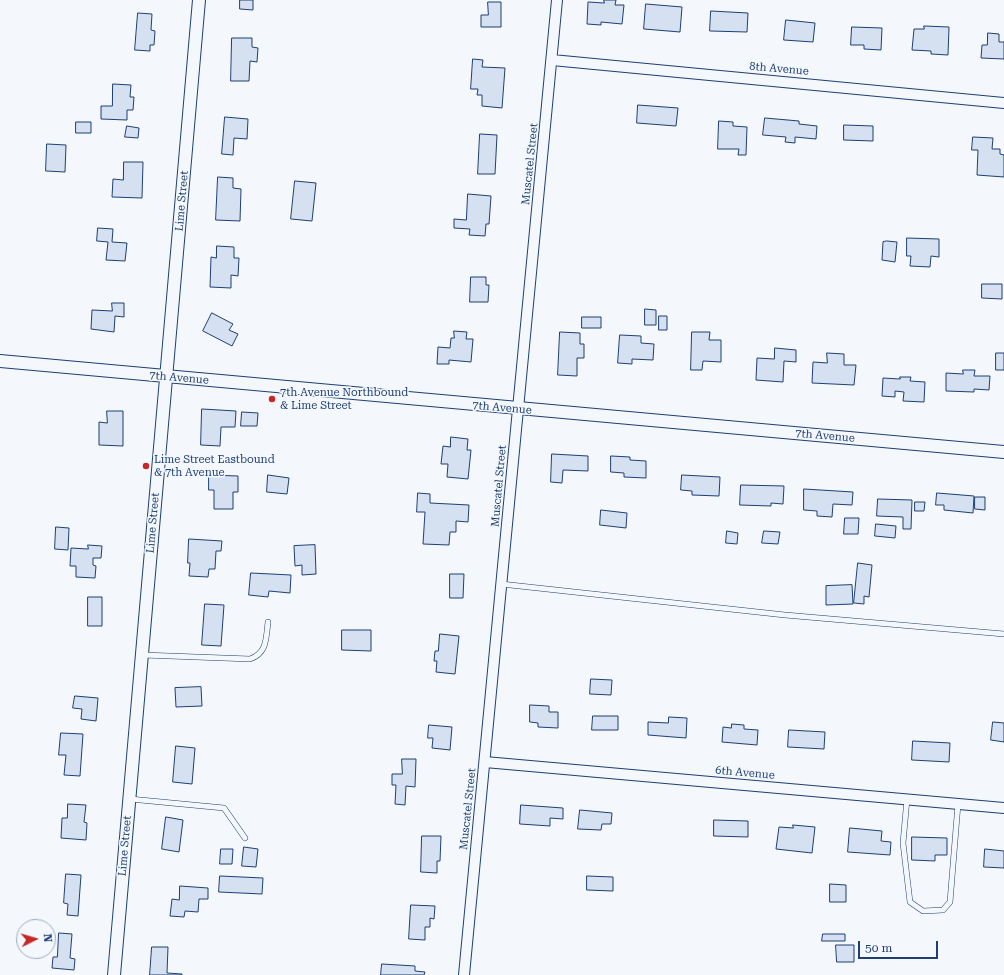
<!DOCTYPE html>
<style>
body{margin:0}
#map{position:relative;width:1004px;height:975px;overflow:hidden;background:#f4f7fb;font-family:"Roboto Serif",serif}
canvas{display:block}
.north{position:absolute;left:16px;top:919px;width:40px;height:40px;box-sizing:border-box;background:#f4f7fb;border:1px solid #9eadc5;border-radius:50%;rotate:85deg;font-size:11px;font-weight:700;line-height:16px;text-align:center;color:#1d3f73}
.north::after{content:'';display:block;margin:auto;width:14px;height:18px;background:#c62828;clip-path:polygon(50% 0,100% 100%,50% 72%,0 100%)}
.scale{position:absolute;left:858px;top:941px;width:80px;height:18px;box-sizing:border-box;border:2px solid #1d3f73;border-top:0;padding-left:5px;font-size:12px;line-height:14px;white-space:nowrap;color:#1d3f73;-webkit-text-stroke:3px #f4f7fb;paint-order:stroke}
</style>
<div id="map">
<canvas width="1004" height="975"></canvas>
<div class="north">N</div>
<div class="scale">50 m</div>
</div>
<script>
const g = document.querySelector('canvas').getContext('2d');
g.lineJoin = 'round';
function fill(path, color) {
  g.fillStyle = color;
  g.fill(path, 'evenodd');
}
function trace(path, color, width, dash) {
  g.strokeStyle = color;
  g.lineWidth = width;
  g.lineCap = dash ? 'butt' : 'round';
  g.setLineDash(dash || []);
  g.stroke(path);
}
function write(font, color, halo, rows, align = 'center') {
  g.font = font + ' "Roboto Serif",serif';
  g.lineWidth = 3;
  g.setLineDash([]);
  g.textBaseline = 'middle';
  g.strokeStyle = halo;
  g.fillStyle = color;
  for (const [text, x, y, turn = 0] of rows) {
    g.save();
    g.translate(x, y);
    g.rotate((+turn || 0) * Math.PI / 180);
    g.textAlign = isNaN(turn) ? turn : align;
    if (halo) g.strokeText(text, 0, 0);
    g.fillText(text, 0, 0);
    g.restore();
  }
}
const building = new Path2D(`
 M240,0H253V10L240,9Z
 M604,0H616L615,5H624L622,24L601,22V25L587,24L588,2L604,3Z
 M488,2H501V27H481V15H488Z
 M646,4L682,7L680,32L644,29Z
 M711,11L748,13L747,32L710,31Z
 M138,13L152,14L151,30L155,31L154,45H150V51L135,50Z
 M786,20L815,23L813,42L784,40Z
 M924,26L949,27L948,55L931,54V51L912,50L914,29H924Z
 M852,27L882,28L881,50L864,49V45H851Z
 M988,33L999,34V42H1004V59L981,58L982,45H987Z
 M232,38H252V47L258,48L257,62L250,61L249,81H231Z
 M473,59L483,60L482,67L505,68L502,108L482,106V95H477L478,89H471Z
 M113,84L131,85L130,97H134L133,110H127V120L101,119V106H112Z
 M638,105L678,108L676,126L637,123Z
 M225,117L248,119L247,139L234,138L233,155L222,154Z
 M765,118L799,121V124L817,126L816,139L795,137V143L785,142L786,137L763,135Z
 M719,121L733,122V126L747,127L746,155H738L739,149H718Z
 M76,122H91V133H76Z
 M844,125L873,126V141L844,140Z
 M127,126L139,128L138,138L125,137Z
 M480,134L497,135L495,174H478Z
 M973,137L993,138L992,149H1000V154L1004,155V177L977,175L978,150H972Z
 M47,144L66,145L65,172L46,171Z
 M124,162H143L142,198L112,197L113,179L123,180Z
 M218,177L233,178V188L241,189L240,221L216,220Z
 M295,181L316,183L312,221L291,219Z
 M468,194L491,196L489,224H486L485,236L469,235L470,229L454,228V219L466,220Z
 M98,228L113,229L112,242L127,243L125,261L106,260L108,242L97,241Z
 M907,238L939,239V257L931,256L930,267L910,266L911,256H907Z
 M887,241L897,242L895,262L882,260L883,242Z
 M217,246L234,247V258H239L238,276L231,275V288L210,287L211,257L216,258Z
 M471,277H486V285H489L488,302H470Z
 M982,284H1002V299L982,298Z
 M112,303H124V317L115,316L114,332L91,329L92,310L112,311Z
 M645,309L656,310V325H645Z
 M212,313L233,324L229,330L238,334L232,346L203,331Z
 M659,316H667V330H659Z
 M582,317H601V328H582Z
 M454,331L467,332L466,339H473L471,362L449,360V364H437L438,347L450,348L451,338H454Z
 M560,332L580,333V344H584V358H577V376L558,375Z
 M692,332H710L709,340H721V362L703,361L702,370H691Z
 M620,335L641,336V343L654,344L653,360L632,359V364L618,363Z
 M775,348L796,350V362L784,361L783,382L756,380L757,358L774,359Z
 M827,353L844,354V365H856L854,385L812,383L813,362L827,363Z
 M996,353H1004V370H996Z
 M963,370H975L974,376H990L989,390L974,389V392L946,391V373L963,374Z
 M900,377H911L910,381L925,382L924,402L903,401L904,392L895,391V397L882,396L883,378L900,379Z
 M202,409L236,411L235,427H221L220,446L201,445Z
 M107,411H123V446L99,445V422L107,423Z
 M242,412L258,413L257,426H241Z
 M451,437L468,439L467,450H471L468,479L447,477L448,464H441L443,446L450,447Z
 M552,454L588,456V471L563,470L562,483L551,482Z
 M611,456L630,457V460L646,461V478L624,477V473L611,472Z
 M209,475L238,476V492H233V509H214V490H209Z
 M268,475L289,478L287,494L267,492Z
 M682,475L720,477L719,496L692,495V491L681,490Z
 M741,485L784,486L783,504L771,503V506L740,505Z
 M804,489L853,492L852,505L833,504L832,517L817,516V511L804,510Z
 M418,493L430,494V503L469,505L468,522L456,521V532H450L449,545L423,544L425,512H417Z
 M937,493L974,496L973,513L944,510V505H936Z
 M975,497H985V510L975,509Z
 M878,499L912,500L911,529H903V517L877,516Z
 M915,502H925L924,511H915Z
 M601,510L627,513L626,528L600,525Z
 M845,518H859L858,534H844Z
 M876,524L896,526L895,538L875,536Z
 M56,527L69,528L68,550L55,549Z
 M727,531L738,533L737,544L726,543Z
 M764,531L780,532L778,544L762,543Z
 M189,539L222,541L221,551H216L215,569H209L208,577L189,576L190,563H188Z
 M88,545L102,546L101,558H93V565L96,566L95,578L76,577V566H70L71,548L88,549Z
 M315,545L316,574L302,575V565L295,566L294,546Z
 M858,563L872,565L869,597L864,596V604L854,603Z
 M251,573L291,575L290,593L269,591L268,597L249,595Z
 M450,574H464L463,598H450Z
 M852,585L853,604L826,605V586Z
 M88,597H102V626H88Z
 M205,604L224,605L221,646L202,645Z
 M342,630H371V651L342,650Z
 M440,634L459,636L455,674L436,672L437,661H434L435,651H438Z
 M591,679L612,680L611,695L590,694Z
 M201,687L202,706L176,707L175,688Z
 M75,696L98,698L96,721L81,719L82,709L73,708Z
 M530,705L549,706V712H558V728L538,727V723L530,722Z
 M593,716H618V730H592Z
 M669,717L687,718L686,738L648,735V722L668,723Z
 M993,722L1004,723V742L991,740Z
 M732,724L744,725V729L758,730L757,745L722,742L723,727L731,728Z
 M429,725L452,727L450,750L432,748L433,738H428Z
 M789,730L825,732L824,749L788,747Z
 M61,733L83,734L80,776L64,775L66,755H59Z
 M913,741L950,743L949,762L912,760Z
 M176,746L195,748L192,784L173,782Z
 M402,759H416L415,787L406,786L405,805L395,804L396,785H392V774H402Z
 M68,804L86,805L84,822L87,823L86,840L61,838L62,818H67Z
 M521,805L563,808V819L550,818V826L520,824Z
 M580,810L612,813L611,824H602L601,830L578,829Z
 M166,817L183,820L179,852L162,849Z
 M714,820L748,821V837L714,836Z
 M793,825L815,827L812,853L776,849L779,827L793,828Z
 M850,828L882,831L881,841L891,842L890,855L848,852Z
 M422,836H441L440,861H437V873L421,872Z
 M912,837L947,838V855H935V861L912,860Z
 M244,847L258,849L256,867L242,866Z
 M221,849H233L232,864H220Z
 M985,849L1004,851V868L984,867Z
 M66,874L81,875L78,916L67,915L68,904L64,903Z
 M220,876L263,878L262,894L219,892Z
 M587,876L613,877V891L587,890Z
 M830,884L846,885V902H830Z
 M180,886L208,888V899H199L198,912L185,911L184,917L170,916L172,899L179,900Z
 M411,905L435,906L434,919L430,918V927H425V940L409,939Z
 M59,933L72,934L70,958L75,959L74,970L52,968L53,957H57Z
 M823,934H845V941H822Z
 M836,945H854V962H837Z
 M152,947H168L167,973L182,974V975H150Z
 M382,964L415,966V971L425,972L424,975H381Z`);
const service = new Path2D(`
 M501,584L785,615L1004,634
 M143,655L250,659C267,653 266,639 268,622
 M130,799L224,808L245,838
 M907,799L903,843L910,902L923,911L943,910L950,902L958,804`);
const minor = new Path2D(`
 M552,60L1004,103
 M485,762L1004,808
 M464,975L557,0`);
const tertiary = new Path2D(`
 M0,361L1004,452
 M114,975L199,0`);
const markers = [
 [272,399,4,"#c62828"],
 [146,466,4,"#c62828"]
];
const streetNames = [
 ["8th Avenue",779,69,5],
 ["Muscatel Street",530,164,-84],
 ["Lime Street",182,201,-85],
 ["7th Avenue",179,378,5],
 ["7th Avenue",502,408,5],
 ["7th Avenue",825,436,5],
 ["Muscatel Street",499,486,-85],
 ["Lime Street",153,523,-85],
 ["6th Avenue",745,773,5],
 ["Muscatel Street",468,809,-84],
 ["Lime Street",125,846,-85]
];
const poiNames = [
 ["7th Avenue Northbound",280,393],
 ["& Lime Street",280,406],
 ["Lime Street Eastbound",154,460],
 ["& 7th Avenue",154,473]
];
fill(building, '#d5e0f0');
trace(building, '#1d3f73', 1);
trace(service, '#1d3f73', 6);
trace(minor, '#1d3f73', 12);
trace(tertiary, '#1d3f73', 14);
trace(service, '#f4f7fb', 5);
trace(minor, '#f4f7fb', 10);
trace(tertiary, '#f4f7fb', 12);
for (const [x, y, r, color] of markers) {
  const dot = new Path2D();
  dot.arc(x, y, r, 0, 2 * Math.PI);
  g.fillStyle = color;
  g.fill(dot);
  trace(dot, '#f4f7fb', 1.5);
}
write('11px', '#1d3f73', '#f4f7fb', streetNames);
write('11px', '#1d3f73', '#f4f7fb', poiNames, 'left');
</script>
